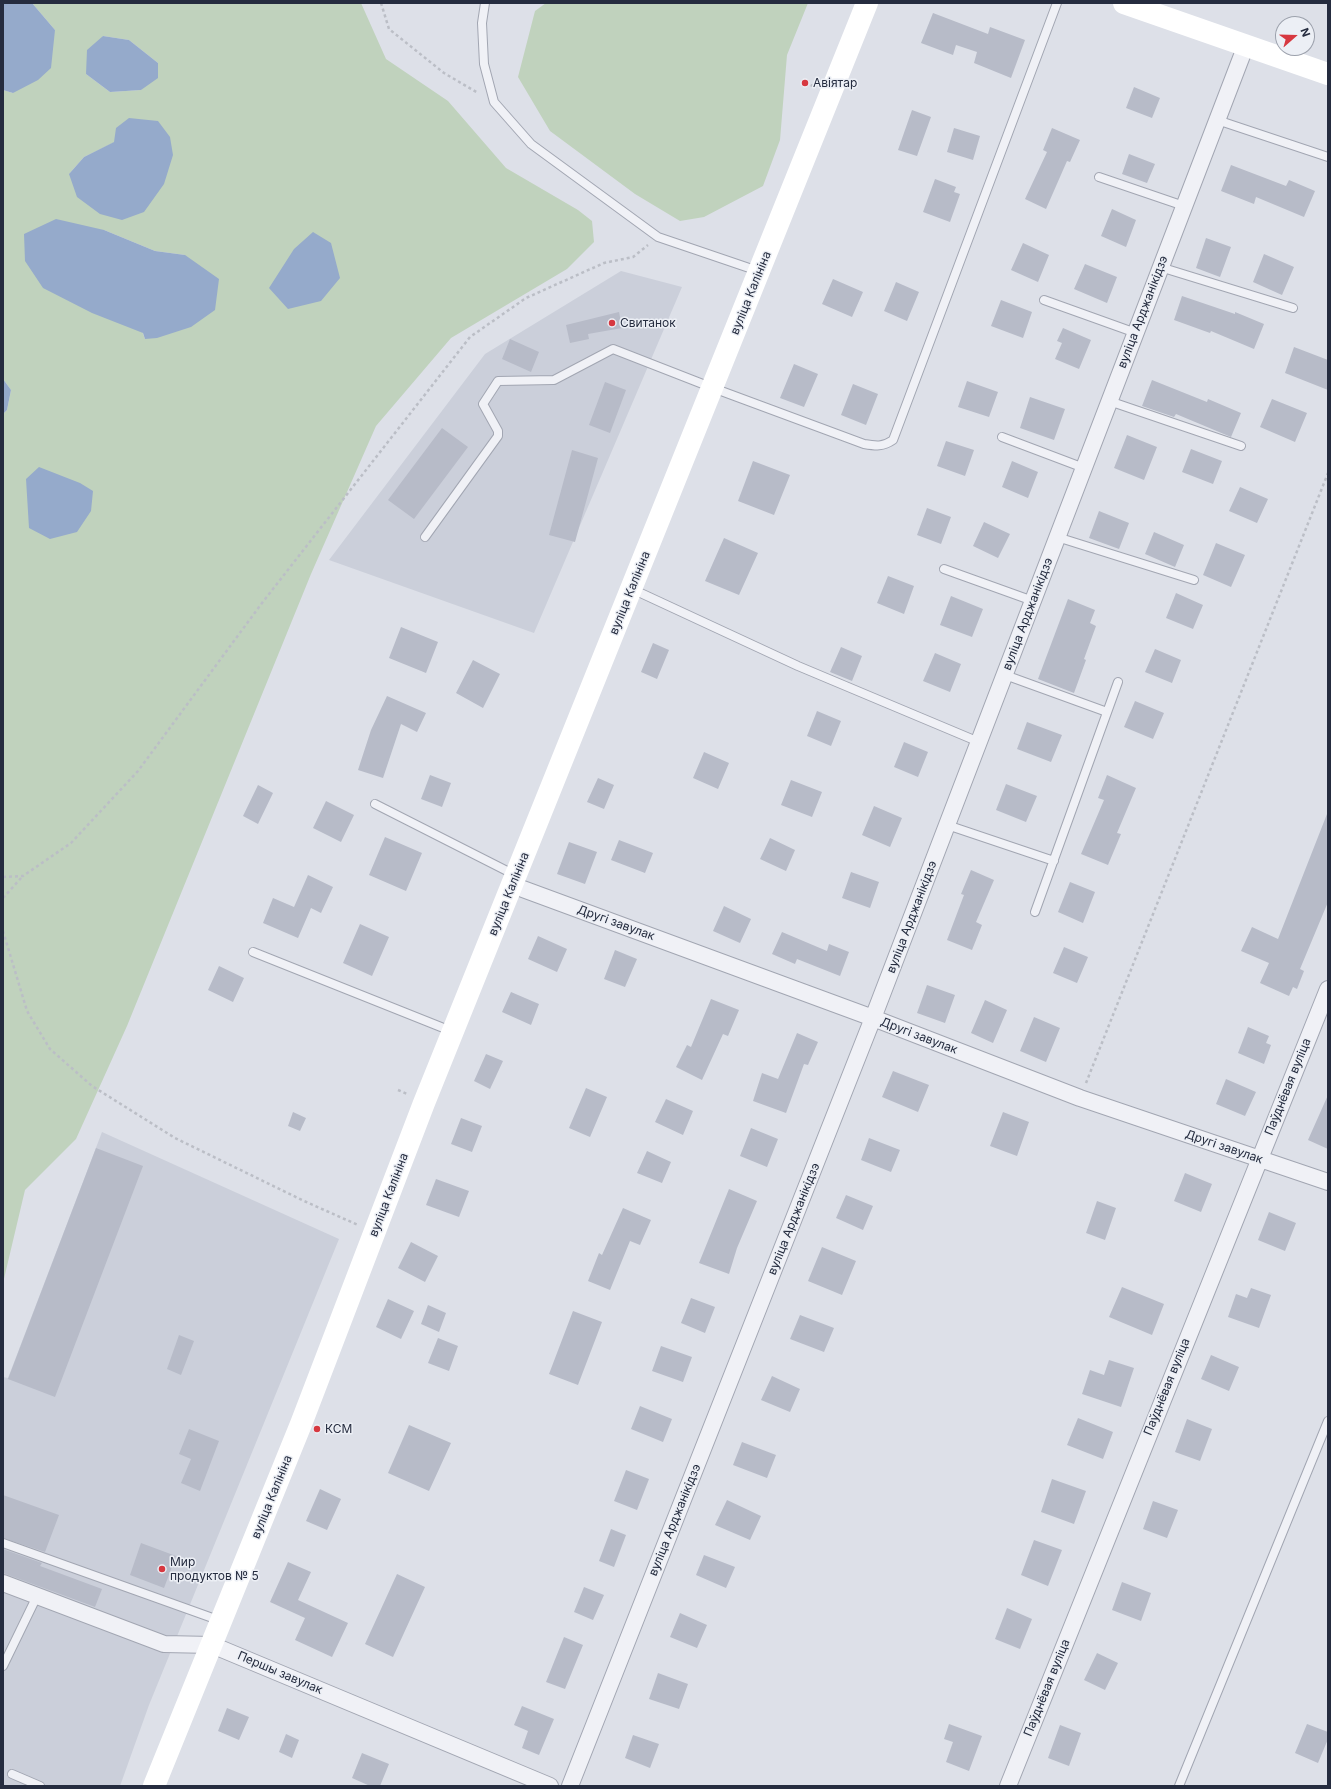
<!DOCTYPE html>
<meta charset="utf-8">
<style>
body{margin:0}
#map{position:relative;width:1331px;height:1789px;overflow:hidden;background:#dde0e8;font-family:Inter,sans-serif}
canvas{display:block}
.frame{position:absolute;inset:0;border:4px solid #252c3f;pointer-events:none}
.north{position:absolute;left:1275px;top:16px;width:40px;height:40px;box-sizing:border-box;background:#eceff5;border:1px solid #9ca1ac;border-radius:50%;rotate:70deg;font-size:11px;font-weight:700;line-height:16px;text-align:center;color:#252c3f}
.north::after{content:'';display:block;margin:auto;width:14px;height:18px;background:#d73840;clip-path:polygon(50% 0,100% 100%,50% 72%,0 100%)}
</style>
<div id="map">
<canvas width="1331" height="1789"></canvas>
<div class="frame"></div>
<div class="north">N</div>
</div>
<script>
const g = document.querySelector('canvas').getContext('2d');
g.lineJoin = 'round';
function fill(path, color) {
  g.fillStyle = color;
  g.fill(path, 'evenodd');
}
function trace(path, color, width, dash) {
  g.strokeStyle = color;
  g.lineWidth = width;
  g.lineCap = dash ? 'butt' : 'round';
  g.setLineDash(dash || []);
  g.stroke(path);
}
function write(font, color, halo, rows, align = 'center') {
  g.font = font + ' Inter,sans-serif';
  g.lineWidth = 3;
  g.setLineDash([]);
  g.textBaseline = 'middle';
  g.strokeStyle = halo;
  g.fillStyle = color;
  for (const [text, x, y, turn = 0] of rows) {
    g.save();
    g.translate(x, y);
    g.rotate((+turn || 0) * Math.PI / 180);
    g.textAlign = isNaN(turn) ? turn : align;
    if (halo) g.strokeText(text, 0, 0);
    g.fillText(text, 0, 0);
    g.restore();
  }
}
const built = new Path2D(`
 M621,271L682,287L534,633L329,560L485,354Z
 M102,1132L339,1239L149,1705L120,1786H3V1377L8,1378Z`);
const green = new Path2D(`
 M32,3H361L386,59L448,101L506,168L578,210L592,221L594,242L567,269L451,338L376,426L311,574L127,1026L76,1139L25,1190L3,1283V414L7,410L11,390L3,379V90L13,93L55,30ZM103,36L129,40L158,63L141,90L110,92L86,74ZM115,142L69,174L84,157ZM104,230L155,251L185,255L145,339Z
 M546,3H808L787,55L780,140L763,186L704,217L680,221L635,194L550,131L518,77L535,11Z`);
const water = new Path2D(`
 M3,3H32L55,30L51,68L38,80L13,93L3,90Z
 M103,36L129,40L158,63V78L141,90L110,92L86,74L87,50Z
 M129,118L158,121L170,137L173,155L164,184L144,212L122,220L100,214L77,197L69,174L84,157L114,142L116,128Z
 M56,219L104,230L155,251L185,255L219,279L215,310L191,327L157,338L145,339L143,333L92,313L43,288L25,261L24,234Z
 M313,232L331,243L340,278L321,301L288,309L269,288L294,249Z
 M3,379L11,390L7,410L3,414Z
 M39,467L80,483L93,491L91,511L77,532L50,539L29,528L26,479Z`);
const building = new Path2D(`
 M933,13L988,34L990,27L1025,40L1011,78L974,63L977,52L956,45L953,55L921,43Z
 M1134,87L1160,98L1152,118L1126,108Z
 M912,110L931,117L917,156L898,150Z
 M954,128L980,136L973,160L947,152Z
 M1052,128L1080,140L1070,162L1067,161L1046,209L1025,199L1047,152L1043,150Z
 M1129,154L1155,164L1147,183L1122,174Z
 M1231,165L1286,186L1289,180L1315,191L1304,217L1256,197L1254,204L1221,191Z
 M935,179L956,187L954,192L960,194L950,222L923,212Z
 M1112,209L1136,220L1126,247L1101,236Z
 M1206,238L1231,247L1220,277L1196,268Z
 M1023,243L1049,255L1038,282L1011,270Z
 M1264,254L1294,267L1282,295L1253,282Z
 M1085,264L1117,277L1107,303L1074,289Z
 M833,279L863,292L852,317L822,304Z
 M896,282L919,292L907,321L884,311Z
 M1182,296L1235,314V312L1264,324L1254,349L1211,331L1210,333L1174,320Z
 M1001,300L1032,312L1023,338L991,326Z
 M619,312L622,328L588,334L589,339L570,343L566,325Z
 M1063,328L1091,340L1079,369L1055,359L1062,343L1057,341Z
 M510,339L539,352L531,372L502,359Z
 M1294,347L1328,360V390L1285,373Z
 M794,364L818,374L804,407L780,398Z
 M1152,380L1207,402L1208,399L1241,413L1231,437L1176,414L1174,417L1142,406Z
 M967,381L998,392L989,417L958,407Z
 M605,382L626,390L610,433L589,425Z
 M853,384L878,394L866,425L841,415Z
 M1030,397L1065,409L1054,440L1020,428Z
 M1272,399L1307,413L1295,442L1260,427Z
 M442,428L468,447L414,519L388,500Z
 M1127,435L1157,447L1144,480L1114,468Z
 M946,441L974,450L965,476L937,466Z
 M1191,449L1222,461L1213,484L1182,472Z
 M572,450L598,458L575,542L549,535Z
 M753,461L790,475L774,515L738,501Z
 M1012,461L1038,472L1028,498L1002,487Z
 M1240,487L1268,499L1257,523L1229,511Z
 M927,508L951,517L941,544L917,535Z
 M1099,511L1129,523L1119,549L1089,538Z
 M984,522L1010,534L998,558L973,546Z
 M1154,532L1184,545L1175,567L1145,554Z
 M724,538L758,553L739,595L705,581Z
 M1216,543L1245,555L1231,587L1203,575Z
 M888,576L914,586L904,614L877,603Z
 M1176,593L1203,605L1193,629L1166,618Z
 M951,596L983,609L972,637L940,625Z
 M1068,599L1095,610L1090,623L1096,626L1084,659L1086,660L1074,693L1038,679Z
 M401,627L438,642L426,673L389,658Z
 M653,643L669,650L657,679L641,672Z
 M841,647L862,656L852,681L830,672Z
 M1155,649L1181,660L1172,683L1145,672Z
 M935,653L961,664L950,692L923,681Z
 M473,660L500,674L483,708L456,693Z
 M387,696L426,713L417,732L401,724L383,778L358,770L371,730Z
 M1135,701L1164,713L1153,739L1124,727Z
 M817,711L841,721L831,746L807,736Z
 M1027,722L1062,735L1051,762L1017,749Z
 M904,742L928,752L918,777L894,767Z
 M704,752L729,763L718,789L693,778Z
 M430,775L451,783L442,807L421,799Z
 M1107,775L1136,788L1117,833L1121,834L1108,865L1081,854L1104,800L1098,798Z
 M598,778L614,785L604,809L587,802Z
 M791,780L822,792L812,817L781,805Z
 M1006,784L1037,796L1026,822L996,810Z
 M258,785L273,793L258,824L243,816Z
 M326,801L354,815L341,842L313,828Z
 M874,806L902,818L890,847L862,835Z
 M1327,814L1328,902L1300,969L1304,971L1297,989L1293,987L1289,996L1260,983L1269,963L1241,951L1252,927L1278,939Z
 M385,837L422,853L406,891L369,875Z
 M770,838L795,850L786,871L760,859Z
 M619,840L653,853L645,873L611,860Z
 M569,842L597,852L585,884L557,874Z
 M971,870L994,880L976,922L982,925L972,950L947,940L964,895L961,894Z
 M851,872L879,882L870,908L842,898Z
 M308,875L333,887L321,913L311,908L298,938L263,923L273,898L294,907Z
 M1070,882L1095,892L1083,923L1058,912Z
 M724,906L751,919L740,943L713,931Z
 M360,924L389,937L372,976L343,963Z
 M782,932L827,951L829,944L849,952L840,976L797,959L795,964L772,954Z
 M538,936L567,949L557,972L528,959Z
 M1064,947L1088,957L1077,983L1053,973Z
 M615,950L637,959L625,987L604,979Z
 M219,966L244,978L233,1002L208,990Z
 M927,985L955,995L945,1023L917,1013Z
 M511,992L539,1004L531,1025L502,1012Z
 M711,999L739,1010L728,1036L723,1034L702,1080L676,1067L687,1045L691,1047Z
 M985,1000L1007,1010L993,1043L971,1033Z
 M1034,1017L1060,1028L1046,1062L1020,1051Z
 M1248,1027L1269,1036L1266,1043L1271,1045L1264,1064L1238,1053Z
 M797,1033L818,1042L808,1065L804,1064L786,1113L753,1101L762,1073L778,1079Z
 M486,1054L503,1061L490,1089L474,1081Z
 M893,1071L929,1085L918,1112L882,1097Z
 M1226,1079L1256,1092L1245,1116L1216,1104Z
 M586,1088L607,1097L590,1137L569,1128Z
 M1328,1095V1149L1308,1140Z
 M666,1099L693,1111L683,1135L655,1122Z
 M293,1112L306,1118L300,1131L288,1126Z
 M1003,1112L1029,1122L1017,1156L990,1146Z
 M461,1118L482,1126L472,1152L451,1144Z
 M751,1128L778,1139L767,1167L740,1156Z
 M869,1138L900,1150L891,1172L861,1160Z
 M96,1148L143,1166L55,1397L8,1379Z
 M647,1151L671,1162L662,1183L637,1173Z
 M1185,1173L1212,1184L1201,1212L1174,1201Z
 M436,1179L469,1191L459,1217L426,1205Z
 M729,1189L757,1201L737,1248L729,1274L699,1263Z
 M846,1195L873,1206L863,1230L836,1218Z
 M1097,1201L1116,1208L1105,1240L1086,1233Z
 M623,1208L651,1220L640,1245L630,1241L610,1290L588,1281L599,1253L602,1255Z
 M1269,1212L1296,1223L1285,1251L1258,1240Z
 M411,1242L438,1256L425,1282L398,1268Z
 M822,1247L856,1261L842,1295L808,1281Z
 M1122,1287L1164,1304L1152,1335L1109,1317Z
 M1251,1288L1271,1295L1259,1328L1228,1317L1236,1294L1247,1298Z
 M691,1298L715,1307L705,1333L681,1323Z
 M388,1299L414,1311L401,1339L376,1327Z
 M428,1305L446,1313L439,1332L421,1324Z
 M573,1311L602,1322L578,1385L549,1374Z
 M800,1315L834,1328L824,1352L790,1339Z
 M179,1335L194,1341L181,1375L167,1369Z
 M438,1338L458,1346L449,1371L428,1363Z
 M661,1346L692,1357L683,1382L652,1371Z
 M1211,1355L1239,1367L1229,1391L1201,1379Z
 M1109,1360L1134,1368L1121,1407L1082,1394L1090,1370L1104,1375Z
 M772,1376L800,1389L790,1412L761,1400Z
 M640,1406L672,1419L663,1442L631,1429Z
 M1078,1418L1113,1432L1103,1459L1067,1445Z
 M1187,1419L1212,1429L1200,1461L1175,1452Z
 M409,1425L451,1443L429,1491L388,1473Z
 M189,1429L219,1441L200,1491L181,1483L191,1459L179,1454Z
 M742,1442L776,1455L767,1478L733,1465Z
 M626,1470L649,1479L637,1510L614,1501Z
 M1052,1479L1086,1491L1074,1524L1041,1512Z
 M320,1489L341,1499L327,1530L306,1521Z
 M3,1495L59,1515L45,1552L3,1538Z
 M727,1500L761,1516L750,1540L715,1525Z
 M1153,1501L1178,1510L1167,1538L1143,1529Z
 M611,1529L626,1535L614,1567L599,1561Z
 M1034,1540L1062,1550L1048,1586L1021,1575Z
 M141,1543L176,1556L164,1588L130,1575Z
 M3,1549L42,1563L40,1566L102,1589L95,1607L3,1573Z
 M704,1555L735,1567L726,1588L696,1575Z
 M288,1562L311,1572L298,1600L348,1623L332,1657L295,1640L305,1618L270,1602Z
 M397,1574L425,1587L393,1657L365,1644Z
 M1122,1582L1151,1593L1141,1621L1112,1610Z
 M584,1587L604,1595L593,1620L574,1612Z
 M1007,1608L1032,1619L1020,1649L995,1639Z
 M680,1613L707,1625L697,1648L670,1637Z
 M564,1637L583,1645L565,1689L546,1682Z
 M1097,1653L1118,1663L1105,1690L1084,1680Z
 M658,1673L688,1684L679,1709L649,1699Z
 M522,1706L554,1719L539,1755L522,1748L528,1731L514,1725Z
 M227,1708L249,1717L239,1740L218,1731Z
 M949,1724L982,1736L969,1771L946,1762L953,1742L944,1739Z
 M1307,1724L1328,1732V1739L1318,1763L1295,1753Z
 M1060,1725L1081,1733L1069,1766L1048,1758Z
 M286,1734L299,1740L292,1758L279,1752Z
 M633,1735L659,1744L650,1768L625,1758Z
 M362,1753L389,1764L380,1786H370L352,1778Z`);
const path = new Path2D(`
 M381,3L389,29L444,73L478,93
 M805,83L813,86
 M3,877L23,876L71,843L138,771L262,603L470,337L526,298L604,263L633,257L648,245
 M3,898L22,877
 M3,931L27,1011L50,1049L92,1086L175,1138L304,1201L358,1225
 M1086,1083L1328,473
 M398,1090L407,1094`);
const lane = new Path2D(`
 M485,3L482,23L484,64L494,102L531,144L658,237L758,271
 M1217,120L1328,157
 M1099,177L1184,206
 M1160,267L1293,308
 M1044,300L1136,333
 M1109,401L1241,446
 M1002,437L1084,468
 M425,537L498,436V431L483,404L498,381L554,380L613,349L713,388L864,444C876,446 883,447 893,440L1057,3
 M1057,537L1194,580
 M944,569L1033,601
 M632,589L798,666L979,742
 M1005,675L1107,712
 M375,804L515,875
 M947,825L1054,861
 M1035,912L1118,682
 M253,952L451,1031
 M3,1543L221,1621
 M3,1666L37,1596
 M12,1774L40,1786
 M1179,1786L1328,1421`);
const street = new Path2D(`
 M512,885L873,1018L1080,1098L1328,1182
 M3,1583L164,1644L212,1645L550,1786
 M570,1786L873,1018L1246,45
 M1008,1786L1328,989`);
const secondary = new Path2D(`
 M1124,3L1328,74
 M154,1786L301,1424L424,1103L867,3`);
const markers = [
 [805,83,4,"#d73840"],
 [612,323,4,"#d73840"],
 [317,1429,4,"#d73840"],
 [162,1569,4,"#d73840"]
];
const poiNames = [
 ["Авіятар",813,83],
 ["Свитанок",620,323],
 ["КСМ",325,1429],
 ["Мир",170,1562],
 ["продуктов № 5",170,1576]
];
const streetNames = [
 ["вуліца Калініна",751,293,-68],
 ["вуліца Арджанікідзэ",1143,312,-69],
 ["вуліца Калініна",630,593,-68],
 ["вуліца Арджанікідзэ",1028,614,-69],
 ["вуліца Калініна",509,894,-68],
 ["вуліца Арджанікідзэ",912,917,-69],
 ["Другі завулак",616,923,20],
 ["Другі завулак",919,1036,21],
 ["Паўднёвая вуліца",1288,1087,-68],
 ["Другі завулак",1224,1147,19],
 ["вуліца Калініна",389,1195,-69],
 ["вуліца Арджанікідзэ",794,1219,-68],
 ["Паўднёвая вуліца",1167,1387,-68],
 ["вуліца Калініна",272,1497,-68],
 ["вуліца Арджанікідзэ",675,1520,-68],
 ["Першы завулак",280,1673,23],
 ["Паўднёвая вуліца",1047,1688,-68]
];
fill(built, '#cbcfda');
fill(green, '#c0d2bd');
fill(water, '#95aacb');
fill(building, '#b7bbc8');
trace(lane, '#a2a6b2', 10);
trace(street, '#a2a6b2', 18);
trace(path, '#bbbec6', 2.5, [3, 3]);
trace(lane, '#f0f1f6', 8);
trace(street, '#f0f1f6', 16);
trace(secondary, '#fff', 22);
for (const [x, y, r, color] of markers) {
  const dot = new Path2D();
  dot.arc(x, y, r, 0, 2 * Math.PI);
  g.fillStyle = color;
  g.fill(dot);
  trace(dot, '#eceff5', 1.5);
}
write('12px', '#252c3f', '#eceff5', poiNames, 'left');
write('12px', '#252c3f', '#eceff5', streetNames);
</script>
